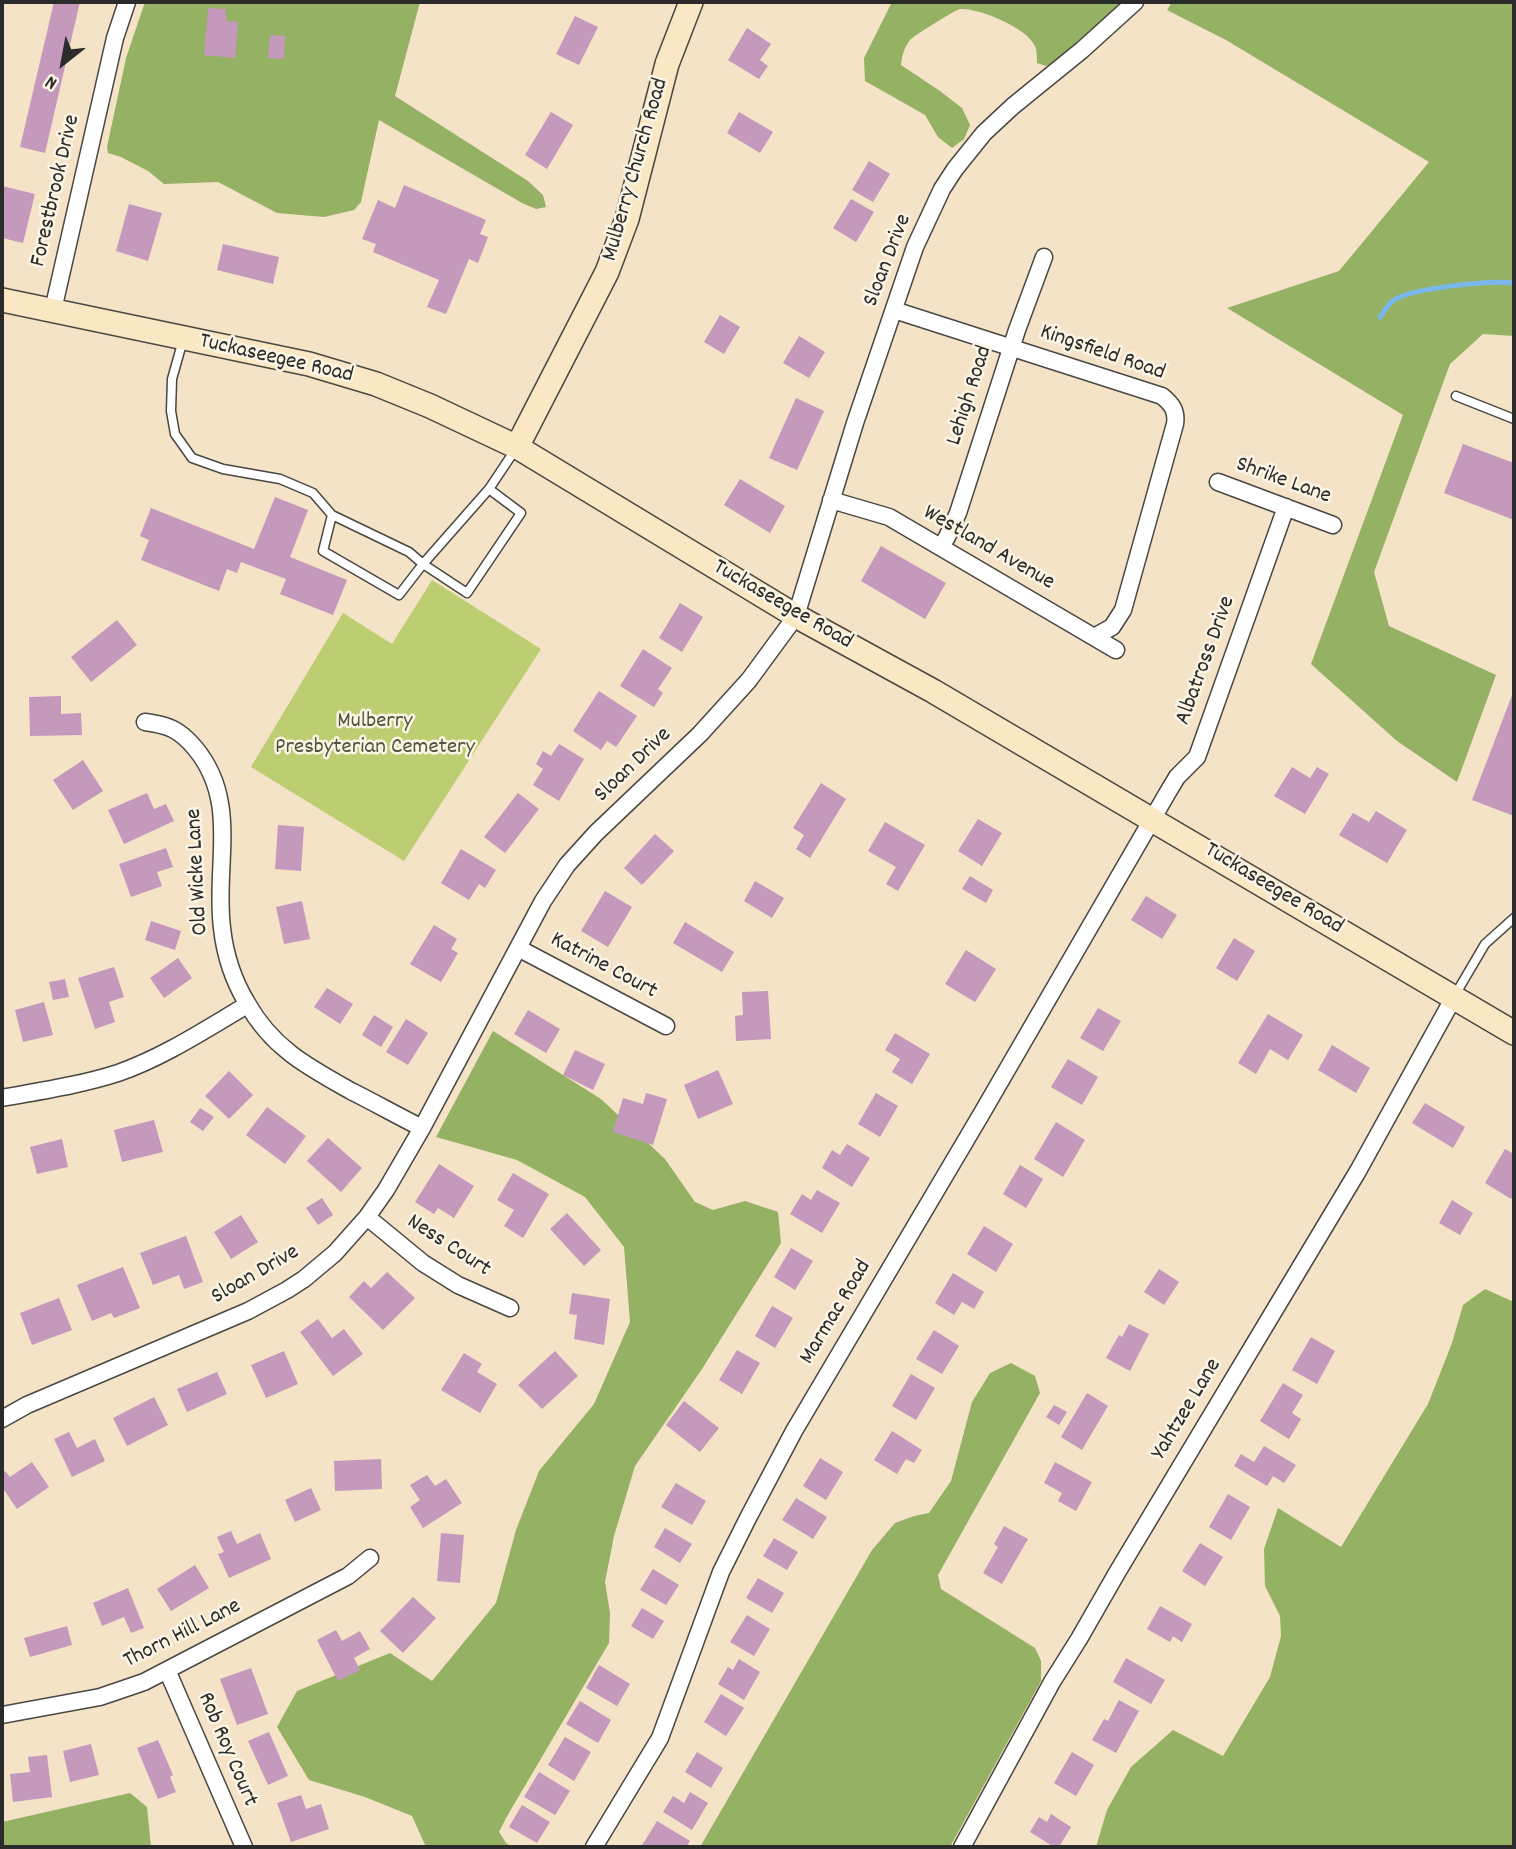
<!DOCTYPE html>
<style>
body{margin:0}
#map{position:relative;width:1516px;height:1849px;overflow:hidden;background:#f4e3c7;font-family:Dekko,sans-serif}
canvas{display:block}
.frame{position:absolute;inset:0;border:4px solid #2b2b2b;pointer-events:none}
.north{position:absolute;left:28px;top:28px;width:70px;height:70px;-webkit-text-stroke:5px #fcf5e5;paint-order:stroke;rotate:211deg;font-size:19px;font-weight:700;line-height:28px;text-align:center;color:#2b2b2b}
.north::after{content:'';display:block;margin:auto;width:24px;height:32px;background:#2b2b2b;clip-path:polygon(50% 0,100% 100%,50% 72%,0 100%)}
</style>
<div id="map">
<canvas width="1516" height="1849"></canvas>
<div class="frame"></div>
<div class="north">N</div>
</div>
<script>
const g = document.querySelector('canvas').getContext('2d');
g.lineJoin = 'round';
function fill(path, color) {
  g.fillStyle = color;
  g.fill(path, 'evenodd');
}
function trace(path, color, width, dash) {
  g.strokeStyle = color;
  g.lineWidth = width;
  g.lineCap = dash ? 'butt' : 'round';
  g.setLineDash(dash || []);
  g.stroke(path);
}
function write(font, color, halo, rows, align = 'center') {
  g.font = font + ' Dekko,sans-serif';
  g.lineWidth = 5;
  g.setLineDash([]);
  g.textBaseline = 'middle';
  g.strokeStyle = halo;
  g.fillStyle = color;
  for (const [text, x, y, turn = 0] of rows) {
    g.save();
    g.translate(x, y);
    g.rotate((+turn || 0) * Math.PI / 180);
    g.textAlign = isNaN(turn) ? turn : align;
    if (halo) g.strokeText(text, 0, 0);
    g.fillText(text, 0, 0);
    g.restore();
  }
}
const green = new Path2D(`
 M432,580L541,649L404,861L251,767L343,613L392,644Z`);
const forest = new Path2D(`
 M145,2H420L395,96L528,181L543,195L546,207L536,209L522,203L379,120L361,202L354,210L324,217L277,213L218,182L164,184L148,171L121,157L108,153L107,147L126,58Z
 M892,2H1123L1059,60L1046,66L1037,63C1037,58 1037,51 1035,46C1027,28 980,8 960,9C955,10 915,35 910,40C904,48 902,56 901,65L940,91L962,108L970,125L964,139L952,148L938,137L925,115L865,81L864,58Z
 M1172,2H1514V336L1483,334L1450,364L1374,572L1389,626L1496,675L1457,782L1397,741L1311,664L1403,415L1227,308L1339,271L1429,162L1226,40L1167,10Z
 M493,1031L601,1099L665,1159L695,1202L713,1210L745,1201L778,1212L781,1243L702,1369L635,1466L614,1536L605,1582L610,1613L609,1643L506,1818L499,1832L506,1843L512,1847H426L412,1816L365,1797L309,1780L277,1727L297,1691L390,1653L432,1681L496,1603L516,1530L539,1471L594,1404L630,1322L624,1247L585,1197L517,1160L436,1137Z
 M1485,1289L1514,1302V1847H1096L1107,1810L1131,1767L1173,1730L1223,1756L1270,1677L1281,1636L1280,1616L1265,1586L1264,1549L1278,1508L1341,1547L1428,1404L1452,1343L1463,1305Z
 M1011,1363L1035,1376L1040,1393L938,1575L941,1589L1035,1648L1041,1661V1681L950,1847H700L872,1550L895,1523L914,1516L929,1513L951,1481L972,1402L990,1373Z
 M130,1793L147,1807L151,1847H2V1822Z`);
const stream = new Path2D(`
 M1380,317C1384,311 1389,303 1394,300C1413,288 1491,280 1514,283`);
const building = new Path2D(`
 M54,2H80L45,153L20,147Z
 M208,8L226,9V21L238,22L235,58L204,55Z
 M575,16L598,27L579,65L556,54Z
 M747,28L771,44L760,60L768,66L759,79L728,60Z
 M270,35L285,36L284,59L268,58Z
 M551,112L573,125L547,169L525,155Z
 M739,112L773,132L760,153L727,133Z
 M869,161L890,174L873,202L852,190Z
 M404,185L486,220L480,234L488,237L478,263L469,259L446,314L427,307L439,280L373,252L376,244L362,239L378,200L395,208Z
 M2,186L35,194L23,243L2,238Z
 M851,199L874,212L856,242L833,228Z
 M129,204L162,213L148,261L116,251Z
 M223,244L279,257L273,284L217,270Z
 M720,315L740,327L724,354L704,342Z
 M799,336L825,352L809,378L783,363Z
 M796,398L824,411L797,470L769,458Z
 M1463,444L1514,463V520L1444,493Z
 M740,479L785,506L770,533L724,505Z
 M275,497L308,510L290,557L347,580L333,615L280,594L286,579L241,562L237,573L227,569L219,591L141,560L149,540L140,536L151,508L254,549Z
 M881,546L946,583L925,619L861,581Z
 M680,603L703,617L682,652L659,638Z
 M117,620L137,645L91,682L71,657Z
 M643,649L672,668L658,689L663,693L654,707L620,686Z
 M1514,690V816L1472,800Z
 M599,691L637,716L616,747L607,741L601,750L573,731Z
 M61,696V714L81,713L82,735L30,736L29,697Z
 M559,744L584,759L559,801L533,785L543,769L536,764L543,751L551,756Z
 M83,760L103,791L73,810L53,780Z
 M1292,767L1310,778L1317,767L1329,774L1305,814L1274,796Z
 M821,783L846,799L810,858L796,849L804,835L793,828Z
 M147,793L154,809L166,804L174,821L124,844L108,810Z
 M518,793L539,809L505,853L484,837Z
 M1376,811L1407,830L1387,863L1339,835L1353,813L1369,822Z
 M978,819L1002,833L982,866L958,851Z
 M885,822L925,845L898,891L886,884L896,867L868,851Z
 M278,825L304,827L301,871L275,869Z
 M655,834L674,851L642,885L624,868Z
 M166,848L173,867L157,872L162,886L131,897L119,864Z
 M461,849L496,870L485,888L479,884L469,900L441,883Z
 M970,876L993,890L986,903L962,889Z
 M755,881L784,898L772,918L744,901Z
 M605,891L632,907L608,947L581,931Z
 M1146,896L1177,915L1162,939L1131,920Z
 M302,901L310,939L284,944L276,907Z
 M151,921L181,931L175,950L145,940Z
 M685,922L734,952L722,972L673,943Z
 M434,925L457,939L451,949L458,953L441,982L410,964Z
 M1234,938L1255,951L1237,981L1216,968Z
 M966,950L996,969L975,1002L945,984Z
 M178,958L192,978L164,998L150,978Z
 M114,967L124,997L109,1002L115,1022L95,1029L78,978Z
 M65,979L69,997L53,1000L49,982Z
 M327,988L353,1004L340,1024L314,1007Z
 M768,991L771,1039L736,1041L735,1016L743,1015L742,992Z
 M44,1002L53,1035L23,1042L15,1010Z
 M1098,1008L1121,1021L1103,1051L1080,1038Z
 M528,1010L560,1029L546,1053L514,1034Z
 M1268,1014L1303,1035L1288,1060L1270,1049L1256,1074L1238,1063Z
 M374,1015L393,1027L381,1047L362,1035Z
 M406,1019L428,1033L408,1065L386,1052Z
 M895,1033L930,1054L912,1084L892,1072L900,1059L885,1050Z
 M1332,1045L1370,1068L1356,1093L1318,1070Z
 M575,1050L605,1064L593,1090L563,1075Z
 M1068,1059L1098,1077L1082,1105L1051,1087Z
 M718,1070L733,1104L698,1119L684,1085Z
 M229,1071L253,1095L229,1119L205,1096Z
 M646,1093L667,1099L653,1145L613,1132L623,1098L643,1104Z
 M876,1093L898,1106L880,1137L858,1124Z
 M1425,1103L1465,1127L1453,1148L1412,1123Z
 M267,1107L306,1136L285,1164L246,1135Z
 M200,1108L214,1117L203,1131L190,1122Z
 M154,1120L163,1152L122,1162L114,1130Z
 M1056,1122L1085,1140L1063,1177L1034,1159Z
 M328,1138L362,1168L341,1192L307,1161Z
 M62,1139L68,1167L37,1174L30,1147Z
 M847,1144L870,1158L852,1187L822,1168L832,1150L840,1155Z
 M1505,1149L1514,1154V1194L1511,1199L1485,1183Z
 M439,1164L474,1186L454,1218L438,1208L434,1214L415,1202Z
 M1020,1165L1043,1179L1026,1208L1003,1194Z
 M513,1173L549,1194L523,1238L504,1226L514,1210L497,1200Z
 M817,1190L840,1203L822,1233L790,1214L802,1194L811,1200Z
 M322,1198L333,1215L318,1225L306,1208Z
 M1452,1200L1473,1213L1460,1235L1439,1223Z
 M567,1213L601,1250L584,1266L550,1229Z
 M241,1215L258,1242L231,1259L214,1232Z
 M984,1226L1013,1244L996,1272L967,1254Z
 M186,1236L203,1282L184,1289L179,1275L153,1285L140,1253Z
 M791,1248L813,1261L795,1290L774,1277Z
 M123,1267L140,1308L114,1318L111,1313L92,1321L77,1285Z
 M1159,1269L1179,1282L1164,1305L1144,1292Z
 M387,1272L415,1298L383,1330L349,1297L364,1281L371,1288Z
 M953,1273L984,1292L974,1309L962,1302L954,1315L935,1303Z
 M572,1293L610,1299L604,1345L574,1339L577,1315L569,1314Z
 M59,1298L72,1330L32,1345L20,1313Z
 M772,1306L793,1318L775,1348L755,1336Z
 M318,1319L332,1338L344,1329L363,1354L333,1376L300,1332Z
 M1129,1324L1149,1334L1130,1371L1106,1358L1119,1335L1122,1337Z
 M934,1330L959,1346L942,1374L916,1359Z
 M1311,1337L1335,1351L1317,1384L1292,1370Z
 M737,1350L760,1363L742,1394L719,1380Z
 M284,1351L298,1384L266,1398L251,1365Z
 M555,1351L578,1376L542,1409L518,1385Z
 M464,1353L482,1364L477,1372L497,1384L480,1413L441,1390Z
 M217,1372L227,1394L187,1412L177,1389Z
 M911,1374L935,1388L916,1420L892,1406Z
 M1283,1383L1303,1395L1292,1413L1301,1419L1289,1439L1260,1421Z
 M1087,1393L1108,1406L1082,1450L1061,1437Z
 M154,1397L168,1425L127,1446L113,1418Z
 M684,1401L719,1428L700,1452L666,1425Z
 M1054,1405L1067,1412L1059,1425L1046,1417Z
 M892,1431L922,1450L914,1463L906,1459L897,1474L874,1460Z
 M69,1432L77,1448L95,1439L105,1461L72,1477L54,1439Z
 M1264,1446L1296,1465L1284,1483L1273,1476L1267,1486L1234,1466L1241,1454L1254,1462Z
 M820,1458L843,1472L826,1500L803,1486Z
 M381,1459L382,1489L335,1491L334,1461Z
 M32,1462L49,1487L17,1509L2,1487V1473L5,1471L10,1477Z
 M1055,1462L1092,1482L1076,1511L1058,1501L1062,1493L1044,1483Z
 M427,1475L435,1486L446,1479L462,1503L423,1528L410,1507L420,1500L410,1485Z
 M676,1483L706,1501L692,1525L661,1507Z
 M311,1488L321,1510L295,1522L285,1500Z
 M1228,1494L1250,1507L1231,1540L1209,1527Z
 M796,1498L827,1517L813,1539L782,1520Z
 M1004,1526L1028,1539L1002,1584L983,1573L998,1547L994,1544Z
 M665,1528L692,1544L680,1563L654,1547Z
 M231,1531L237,1544L260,1533L271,1559L229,1578L218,1554L224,1552L217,1537Z
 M441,1533L464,1535L460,1583L437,1581Z
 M774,1538L798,1552L787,1570L763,1556Z
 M1200,1543L1223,1557L1205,1586L1182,1571Z
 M195,1565L209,1588L171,1611L157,1589Z
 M653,1569L679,1585L666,1605L640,1590Z
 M758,1578L784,1593L772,1613L746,1598Z
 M128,1588L144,1628L131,1633L124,1617L102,1626L93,1603Z
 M413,1597L436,1618L403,1653L380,1631Z
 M1160,1606L1192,1624L1182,1642L1173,1636L1170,1642L1147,1629Z
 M642,1608L664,1621L653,1639L631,1626Z
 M747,1615L770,1629L754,1656L730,1642Z
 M67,1626L72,1645L30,1657L24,1638Z
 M336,1630L342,1641L360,1631L370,1649L354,1658L360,1670L338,1681L317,1640Z
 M1126,1658L1165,1680L1151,1704L1113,1682Z
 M739,1659L760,1672L744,1700L718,1684L728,1667L733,1670Z
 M599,1665L630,1684L617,1706L586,1688Z
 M251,1668L268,1714L237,1725L220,1679Z
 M721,1694L744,1708L726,1736L704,1722Z
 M1119,1700L1139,1711L1116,1753L1092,1740L1104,1719L1108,1721Z
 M580,1701L611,1720L598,1743L566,1724Z
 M269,1732L288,1776L268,1785L248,1741Z
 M565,1737L591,1752L574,1781L548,1765Z
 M158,1740L173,1775L170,1777L176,1792L158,1799L137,1748Z
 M91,1744L99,1775L70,1782L63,1751Z
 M697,1752L723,1768L711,1788L685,1772Z
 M1072,1752L1094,1765L1076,1796L1054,1783Z
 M47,1755L52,1797L13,1802L10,1774L30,1772L28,1757Z
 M539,1772L570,1791L555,1815L524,1797Z
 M690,1792L708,1803L692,1830L663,1812L673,1796L684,1803Z
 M301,1795L306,1809L321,1804L329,1829L291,1842L277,1803Z
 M522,1805L550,1822L537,1843L509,1827Z
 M1051,1814L1071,1827L1059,1847H1054L1030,1832L1039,1817L1047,1822Z
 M657,1821L690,1841L686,1847H641Z`);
const lane = new Path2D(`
 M183,340L172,379L171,411L175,434L192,458L223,469L280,479L313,493L332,515L323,551L399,595L423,564L489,489
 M1456,396L1514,419
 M332,515L409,552L423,564L467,593L521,513L489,489L515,450
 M1455,995L1485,944L1514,918`);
const street = new Path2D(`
 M53,310L115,38L127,2
 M894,310L1162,396C1172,404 1177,411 1175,424L1123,610L1112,627L1094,637
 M1218,482L1333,525
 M831,500L889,517L1116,650
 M941,547L947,537L958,513L1017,330L1044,257
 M145,722C168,725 179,729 195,748C240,802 214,865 222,928C225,955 233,980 247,1003C272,1048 308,1067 351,1091C375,1103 398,1116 422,1128
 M518,948L666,1026
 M2,1098C40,1091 81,1085 118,1073C164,1057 206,1029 247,1005
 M367,1217L423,1263L458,1285L510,1308
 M2,1419L27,1405L248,1311L287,1290L304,1279L335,1253L367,1217L386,1190L422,1128L543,901L567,865L596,833L700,734L749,680L796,616L855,423L915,247L942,189L955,169L984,133L1013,106L1082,50L1135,2
 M167,1670L244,1847
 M2,1715L100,1697L144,1682L348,1576L370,1558
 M594,1847L660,1738L721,1572L748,1518L794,1431L982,1113L1168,792L1177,777L1197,757L1286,507
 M962,1847L1052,1682L1079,1639L1118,1571L1358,1171L1454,997`);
const secondary = new Path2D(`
 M2,300L309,364L376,384L430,406L517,447L796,616L933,691L1514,1033
 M517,447L607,272L627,219L667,64L691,2`);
const streetNames = [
 ["Mulberry Church Road",637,170,-74],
 ["Forestbrook Drive",57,191,-77],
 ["Sloan Drive",889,261,-69],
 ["Kingsfield Road",1102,354,19],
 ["Tuckaseegee Road",276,360,13],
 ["Lehigh Road",971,396,-72],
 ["Shrike Lane",1283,482,20],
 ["Westland Avenue",988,549,30],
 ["Tuckaseegee Road",782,606,30],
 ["Albatross Drive",1207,661,-70],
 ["Sloan Drive",634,766,-44],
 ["Old Wicke Lane",199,872,-93],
 ["Tuckaseegee Road",1273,890,31],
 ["Katrine Court",603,967,28],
 ["Ness Court",448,1247,33],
 ["Sloan Drive",256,1276,-30],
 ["Marmac Road",837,1313,-59],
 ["Yahtzee Lane",1188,1410,-59],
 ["Thorn Hill Lane",183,1635,-27],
 ["Rob Roy Court",226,1750,67]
];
const parkNames = [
 ["Mulberry",375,723],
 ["Presbyterian Cemetery",375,749]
];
fill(green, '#bcce71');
fill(forest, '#95b163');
trace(stream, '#7ab7ec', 5);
fill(building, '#c499bb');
trace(lane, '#494742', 11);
trace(street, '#494742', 19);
trace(secondary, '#494742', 26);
trace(lane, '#fff', 8);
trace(street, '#fff', 16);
trace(secondary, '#fae7c3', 23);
write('23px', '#2b2b2b', '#fcf5e5', streetNames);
write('23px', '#4f543c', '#fcf5e5', parkNames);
</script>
